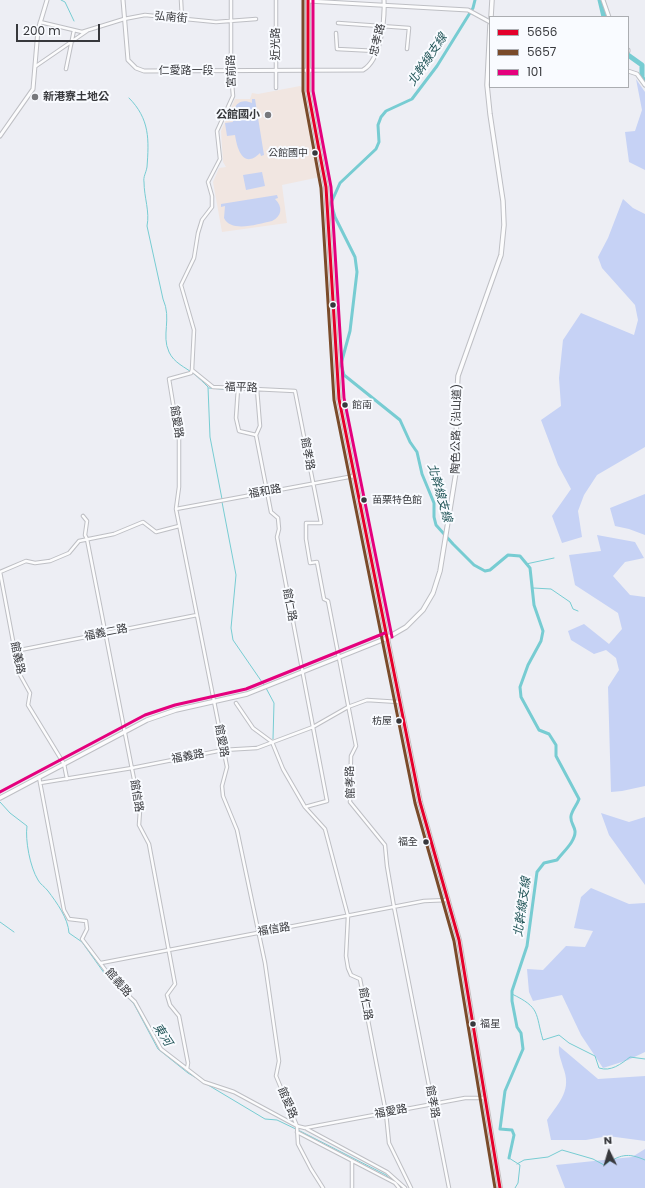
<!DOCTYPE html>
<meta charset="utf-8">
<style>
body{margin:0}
#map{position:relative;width:645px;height:1188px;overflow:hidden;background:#edeef4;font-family:Poppins,sans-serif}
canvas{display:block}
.legend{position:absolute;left:489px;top:16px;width:140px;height:72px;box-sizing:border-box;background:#f9fbff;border:1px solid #abadb1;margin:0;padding:5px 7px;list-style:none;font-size:12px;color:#37383c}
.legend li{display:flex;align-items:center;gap:8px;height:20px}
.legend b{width:20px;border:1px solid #abadb1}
.north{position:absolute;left:589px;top:1132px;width:40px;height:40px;-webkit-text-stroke:3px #f9fbff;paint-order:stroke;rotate:355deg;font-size:11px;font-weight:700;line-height:16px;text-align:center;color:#37383c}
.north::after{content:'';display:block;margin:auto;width:14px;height:18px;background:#37383c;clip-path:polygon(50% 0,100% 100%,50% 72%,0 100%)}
.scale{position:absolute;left:16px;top:24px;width:84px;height:18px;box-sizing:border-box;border:2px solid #37383c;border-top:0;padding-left:5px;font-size:12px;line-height:14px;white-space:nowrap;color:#37383c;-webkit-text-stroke:3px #f9fbff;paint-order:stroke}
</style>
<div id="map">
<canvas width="645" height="1188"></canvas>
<ul class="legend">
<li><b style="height:5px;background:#e4002b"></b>5656</li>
<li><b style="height:5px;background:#7a4b2a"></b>5657</li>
<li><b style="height:5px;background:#e5007d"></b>101</li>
</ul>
<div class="north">N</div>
<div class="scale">200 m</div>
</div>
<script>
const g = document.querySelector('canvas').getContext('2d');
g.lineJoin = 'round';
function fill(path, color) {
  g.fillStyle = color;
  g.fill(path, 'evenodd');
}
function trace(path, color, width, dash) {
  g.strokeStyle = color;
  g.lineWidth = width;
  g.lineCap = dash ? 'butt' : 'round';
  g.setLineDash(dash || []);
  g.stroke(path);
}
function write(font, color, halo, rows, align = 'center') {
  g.font = font + ' Poppins,"Noto Sans TC",sans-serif';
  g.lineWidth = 4;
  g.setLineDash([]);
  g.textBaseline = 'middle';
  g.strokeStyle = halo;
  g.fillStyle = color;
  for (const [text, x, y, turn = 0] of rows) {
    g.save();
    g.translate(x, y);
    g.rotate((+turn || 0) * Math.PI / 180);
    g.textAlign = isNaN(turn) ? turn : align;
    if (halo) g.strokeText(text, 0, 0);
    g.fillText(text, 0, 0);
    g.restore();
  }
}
const education = new Path2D(`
 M300,86L304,89L320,177L282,185L287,223L222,232L213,182L219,168L226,167L223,162L221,131L235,99H250L252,93L258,94Z`);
const green = new Path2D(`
 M252,99H255L264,155L261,156L260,153C243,170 237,148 235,135L227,136L225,123L233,122C231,110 237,96 252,103Z
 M262,172L265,186L246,190L243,175Z
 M277,195L278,198L275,199C283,207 282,216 272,221C258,224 231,233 224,218L225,206L221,207V204Z`);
const forest = new Path2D(`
 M636,79L645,92V170L629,162L625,132L635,131L642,110Z
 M623,199L633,208L645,214V447L597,475L584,495L578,511L582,537L562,543L552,516L571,489L558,465L541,420L561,406L559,378L563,340L581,313L634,335L638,320L635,305L602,268L598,257L608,238Z
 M645,494V535L629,529L615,526L610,508Z
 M597,535L635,542L644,558L625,562L613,576L630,595L645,597V786L622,791L611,792L608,687L619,670L616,658L606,650L594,654L571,640L568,631L584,624L609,644L622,629L618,613L575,585L569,555L601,551Z
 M601,813L629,822L645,817V885L609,835Z
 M591,888L629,904L645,903V1052L628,1060L603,1068L581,1035L562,995L533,1001L529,992L527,969L543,970L566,946L585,947L593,931L574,928L581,897Z
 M559,1046L598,1079L645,1076V1141L608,1136L586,1140H551L547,1120C560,1101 572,1090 563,1067C561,1059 558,1054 559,1046Z
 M645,1149V1188H565L556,1165L632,1157Z`);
const stream = new Path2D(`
 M61,0L65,2L74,21
 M129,98C150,119 149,140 147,167C146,173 143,177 144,182C144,197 150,212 147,226L163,299C172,319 161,335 169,352C174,363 185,367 194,374C199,378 204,383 208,387L210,437L222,499
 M209,388L234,390
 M222,502L236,575L231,628L233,640L264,685
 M526,564L554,558
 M533,588L551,589L570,602L573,609L578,611
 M266,688L274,703L273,739
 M0,802L10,813L27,826C25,840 30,867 38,880C40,884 45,887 48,891C57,903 68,918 69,933L82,942L107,977L134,1004L158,1049L188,1073L265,1119L277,1120L302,1132L386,1175L401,1188
 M0,922L14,932
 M512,994C541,1008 535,1013 543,1040L559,1035L569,1043L595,1056L599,1068C611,1072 621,1064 630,1057L645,1059
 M509,1158L520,1165L518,1183L515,1188
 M517,1164L524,1160L548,1157L562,1150L593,1159L604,1165C620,1155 627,1152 645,1160`);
const canal = new Path2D(`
 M475,0L473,8L437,66L412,99L386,111L381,117L378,125L379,142L376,149L340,183L331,203L335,217L355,257L357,272L350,331L341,364L344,375L400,420L410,442L417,452L422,474L434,503V517L436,525L453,544L474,565L485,571L490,570L508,555L520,556L530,568L534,605L543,631L541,641L528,665L520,687L521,697L539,730L549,734L556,745V756L579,799C577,805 572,810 571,816C570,822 574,825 575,831C576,841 563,852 557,860L544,863L537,872L527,946L512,991V1001L517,1027L521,1033L523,1049L505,1091L500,1129L512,1130L514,1135L509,1158`);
const river = new Path2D(`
 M600,0L604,17
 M628,55L642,65V78L645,81`);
const minor = new Path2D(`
 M181,0L182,19
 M40,22L82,32L124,19L145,15L216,22L256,19
 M338,23L409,28L407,49
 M336,33L337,49L376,51
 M36,66L87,31
 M66,69L74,30
 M276,88V0
 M192,370L213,387L295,391L321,523H306V539L310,563L317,562L324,599L328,601L356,746L351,756L350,802L385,845L387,866L394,907L449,1188
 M192,370L191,373L169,379L179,440V487L176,509L227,767L222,786L223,796L237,830L265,963L279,1061L276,1076L297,1126L298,1144L311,1169L323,1188
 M192,370L194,330L181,285L194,258L198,233L202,220L212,207V196L208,182L220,159L217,131L233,96L231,71V0
 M238,388L236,418L239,431L256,435
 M257,389L260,426L256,435L271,512L278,518L279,529L277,537L327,801L305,807
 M176,509L354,476
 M83,516L87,521L85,535L87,539L140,810L139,825L149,844L175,984L167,995L170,1005L179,1016L188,1063L187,1069
 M15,651L197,615
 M236,703L253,728L272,742L283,769L305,807L325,829L348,916L346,956L348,968L351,975L360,979L386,1113L389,1143L411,1188
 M39,777L64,910L69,919L86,921L87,929L82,939L116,984L135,1002L161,1049L204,1082L234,1092L297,1126L305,1128L465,1098H485
 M67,779L64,764L28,705L30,693L19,673L0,572L26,561L35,563L50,561L69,553L79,541L114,534L143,522L156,532L179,526
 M40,783L132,768L223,750L257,748L313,727L348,707L367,700L399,702
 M101,963L424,901L448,900
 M307,1129L387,1172L405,1188
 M297,1132L395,1183L399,1188
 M352,1188V1161`);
const tertiary = new Path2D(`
 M123,0L128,60L136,68L144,71L363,70C381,60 385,19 384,0
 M603,0L609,17
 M308,1L468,10L490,22
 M628,50V51
 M628,71L637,74L645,85
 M0,136L33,89L38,30L47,0`);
const secondary = new Path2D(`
 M491,17L492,0
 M0,798L147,720L176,710L247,694L387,638L406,627L423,610L433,593L440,571L457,466L456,408L458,376L501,255L504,225L503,201L490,114L487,85L490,25`);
const primary = new Path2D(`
 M308,0V91L326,187L339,399L420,802L459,940L500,1188`);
const bus1 = new Path2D(`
 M308,0V91L326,187L339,399L420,802L459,940L500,1188`);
const bus2 = new Path2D(`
 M303,0V91L321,188L334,400L415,803L454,941L495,1188`);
const bus3 = new Path2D(`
 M313,0V91L331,187L344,398L392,637
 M0,792L145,715L175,705L246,689L385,633`);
const markers = [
 [35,97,4,"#77787c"],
 [268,115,4,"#77787c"],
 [315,153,3.5,"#37383c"],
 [333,305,3.5,"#37383c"],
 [345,405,3.5,"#37383c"],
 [364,500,3.5,"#37383c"],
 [399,721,3.5,"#37383c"],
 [426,842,3.5,"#37383c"],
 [473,1024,3.5,"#37383c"]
];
const busNames = [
 ["公館國中",308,153],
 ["館南",352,405,"left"],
 ["苗栗特色館",372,500,"left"],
 ["枋屋",392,721],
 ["福全",418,842],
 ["福星",480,1024,"left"]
];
const streetNames = [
 ["弘南街",171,18,5],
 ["忠孝路",378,40,-76],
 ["近光路",276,44,-90],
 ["仁愛路一段",186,71],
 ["宮前路",232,71,-92],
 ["福平路",241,388,2],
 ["館愛路",176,422,81],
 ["陶色公路 (沿山道)",457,429,-89],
 ["館孝路",307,454,79],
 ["福和路",265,492,-11],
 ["館仁路",289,605,79],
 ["福義二路",106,633,-11],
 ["館義路",17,658,78],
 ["館愛路",221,741,79],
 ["福義路",188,757,-11],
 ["館孝路",351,782,-92],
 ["館信路",136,796,81],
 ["福信路",274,930,-9],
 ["館義路",118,983,49],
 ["館仁路",365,1004,79],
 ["館孝路",432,1102,79],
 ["館愛路",287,1103,67],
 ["福愛路",391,1112,-11]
];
const poiNames = [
 ["新港寮土地公",43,97],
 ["公館國小",260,115,"right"]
];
const waterNames = [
 ["北幹線支線",428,60,-56],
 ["北幹線支線",439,493,74],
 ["北幹線支線",523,907,-82],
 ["東河",162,1035,57]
];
fill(education, '#f1e6e1');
fill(green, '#c6d2f3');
fill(forest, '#c6d2f5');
trace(stream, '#77ccd2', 1);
trace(canal, '#77ccd2', 3);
trace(river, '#77ccd2', 5);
trace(minor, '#bebfc4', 4.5);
trace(tertiary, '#bebfc4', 5);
trace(secondary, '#bebfc4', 5.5);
trace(primary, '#c5bfc1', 6);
trace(minor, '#fcfcfd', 2.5);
trace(tertiary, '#fcfcfd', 3);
trace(secondary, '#fcfcfd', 3.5);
trace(primary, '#f6f2f2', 4);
trace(bus1, '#e4002b', 3);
trace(bus2, '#7a4b2a', 3);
trace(bus3, '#e5007d', 3);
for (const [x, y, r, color] of markers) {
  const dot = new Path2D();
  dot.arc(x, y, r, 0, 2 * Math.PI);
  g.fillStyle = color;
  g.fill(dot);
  trace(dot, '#f9fbff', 1.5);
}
write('10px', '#37383c', '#f9fbff', busNames, 'right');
write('11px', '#37383c', '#f9fbff', streetNames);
write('bold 11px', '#37383c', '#f9fbff', poiNames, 'left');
write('italic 12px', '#24575a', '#f9fbff', waterNames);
</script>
